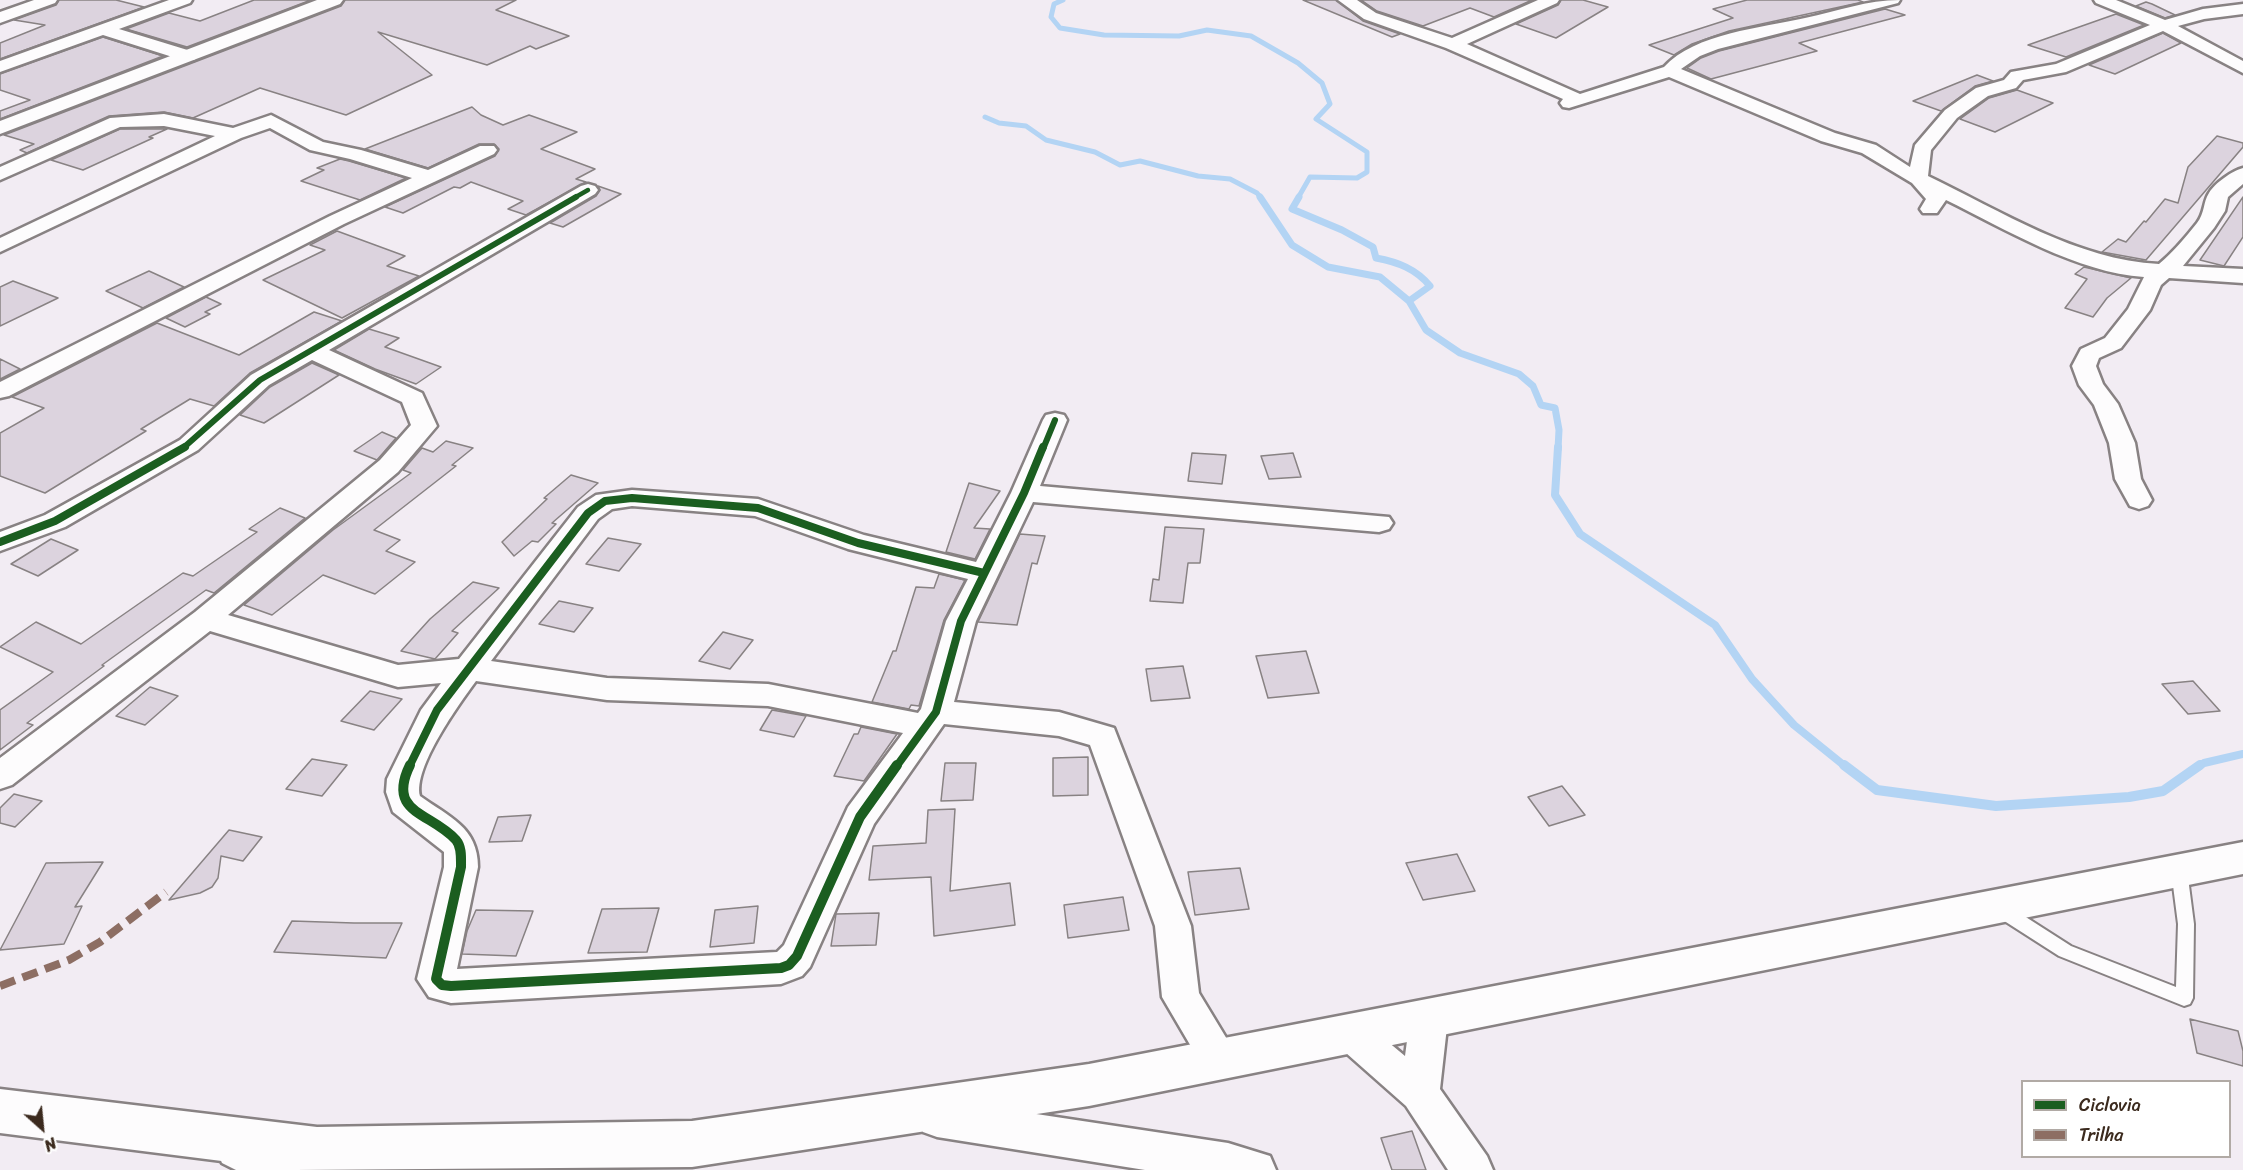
<!DOCTYPE html>
<style>
body{margin:0}
#map{position:relative;width:2243px;height:1170px;overflow:hidden;background:#f2ecf3;font-family:Sriracha,sans-serif}
canvas{display:block}
.legend{position:absolute;left:2021px;top:1080px;width:210px;height:78px;box-sizing:border-box;background:#fff;border:2px solid #b1aaa5;margin:0;padding:8px 10px;list-style:none;font-size:18px;color:#3b2a1e}
.legend li{display:flex;align-items:center;gap:12px;height:30px}
.legend b{width:30px;border:2px solid #b1aaa5}
.north{position:absolute;left:12px;top:1098px;width:60px;height:60px;-webkit-text-stroke:4px #fff;paint-order:stroke;rotate:153deg;font-size:16px;font-weight:700;line-height:24px;text-align:center;color:#3b2a1e}
.north::after{content:'';display:block;margin:auto;width:21px;height:27px;background:#3b2a1e;clip-path:polygon(50% 0,100% 100%,50% 72%,0 100%)}
</style>
<div id="map">
<canvas width="2243" height="1170"></canvas>
<ul class="legend">
<li><b style="height:8px;background:#1b5e20"></b>Ciclovia</li>
<li><b style="height:8px;background:#8d6e63"></b>Trilha</li>
</ul>
<div class="north">N</div>
</div>
<script>
const g = document.querySelector('canvas').getContext('2d');
g.lineJoin = 'round';
function trace(path, color, width, dash) {
  g.strokeStyle = color;
  g.lineWidth = width;
  g.lineCap = dash ? 'butt' : 'round';
  g.setLineDash(dash || []);
  g.stroke(path);
}
function fill(path, color) {
  g.fillStyle = color;
  g.fill(path, 'evenodd');
}
const streamFar3 = new Path2D(`
 M1063,0L1054,4L1051,17L1060,28L1104,35L1179,36L1207,30L1251,36L1298,63L1322,83L1330,104L1316,119L1367,152V172L1357,178L1310,177L1298,198
 M985,117L999,123L1026,126L1046,140L1095,152L1120,165L1140,161L1198,176L1230,179L1257,193L1261,198`);
const streamFar2 = new Path2D(`
 M1260,197L1292,245L1328,267L1380,277L1409,301
 M1299,197L1292,209L1342,230L1373,247L1376,258C1398,262 1416,269 1430,286L1409,301L1426,330L1460,353L1519,374L1533,386L1541,405L1555,408L1559,430L1558,449`);
const streamFar1 = new Path2D(`
 M1558,447L1555,495L1580,534L1715,625L1752,679L1794,725L1846,767
 M2198,767L2204,763L2243,754`);
const stream = new Path2D(`
 M1844,765L1877,790L1996,806L2129,797L2163,791L2200,765`);
const building = new Path2D(`
 M59,0H116L144,7L0,59V43L45,25L14,20L56,5Z
 M254,0H311L187,47L126,29L169,13L200,21Z
 M345,0H516L496,10L569,36L536,49L530,46L487,65L378,32L432,75L346,115L260,88L193,118L164,112L109,116L27,153L20,150L34,144L4,135L341,6Z
 M1303,0H1336L1363,21L1400,34L1392,37Z
 M1361,0H1532L1494,17L1470,8L1423,26L1377,11Z
 M1561,0H1583L1608,7L1556,38L1516,24L1558,5Z
 M1747,0H1858L1863,2L1729,31L1692,44L1674,55L1649,45L1733,18L1713,9Z
 M2146,2L2152,4L2175,15L2165,18L2136,6Z
 M1885,9L1905,15L1799,43L1817,51L1711,79L1687,68L1701,58L1719,51Z
 M2116,14L2144,25L2066,57L2028,45Z
 M2163,33L2181,43L2115,74L2089,65Z
 M103,37L163,56L0,119V111L30,100L0,90V74Z
 M1977,75L1993,81L1975,86L1941,111L1913,101Z
 M2017,90L2053,103L1995,132L1960,119L1989,98Z
 M472,107L481,115L503,125L529,115L577,132L541,149L595,169L576,179L586,182L526,215L508,209L523,201L471,182L460,188L454,187L403,213L385,207L495,156L499,149L494,144H479L428,168L365,149Z
 M120,129H167L149,137L153,138L83,170L51,160Z
 M2217,136L2243,143V147L2146,260L2102,252L2118,239L2126,242L2144,221L2146,222L2165,199L2178,203L2188,167Z
 M340,159L349,161L406,178L360,200L301,181L324,170L317,168Z
 M598,186L621,194L563,227L550,223L596,196L600,190Z
 M2243,197V237L2224,266L2200,260Z
 M337,231L405,256L387,266L419,276L342,318L263,280L325,250L310,245Z
 M2084,267L2131,278L2107,298L2093,317L2065,308L2087,279L2075,274Z
 M149,271L184,287L143,308L106,291Z
 M13,281L58,298L0,326V287Z
 M206,297L221,304L205,312L210,314L185,327L166,318Z
 M314,312L342,321L250,373L214,406L190,399L141,429L146,431L45,493L0,476V433L44,408L12,397L157,323L239,355Z
 M369,329L399,338L385,347L441,367L416,384L375,369L334,350Z
 M0,359L20,369L0,379Z
 M312,363L339,375L264,423L240,415L270,387Z
 M382,432L396,438L377,460L354,451Z
 M446,441L473,448L452,465L456,466L374,530L400,540L386,551L415,562L375,594L323,575L272,615L244,605L333,530L411,473L403,470L422,448L433,452Z
 M1192,453L1226,455L1222,484L1188,481Z
 M1293,453L1301,477L1269,479L1261,456Z
 M571,475L598,483L552,523L556,524L538,542L532,541L514,556L502,542L547,499L544,498Z
 M969,483L1000,491L974,528L990,529L975,559L946,552Z
 M280,508L305,518L214,593L206,590L102,665L104,666L27,723L33,725L0,750V710L53,672L0,647L36,622L81,644L183,573L193,576L257,532L249,529Z
 M1165,527L1204,529L1200,563H1188L1183,603L1150,601L1153,579L1159,580Z
 M1020,534L1045,536L1037,564L1032,563L1017,625L978,622Z
 M608,538L641,544L619,571L586,564Z
 M51,539L78,550L38,576L11,564Z
 M939,574L965,580L944,620L919,706L911,705L909,709L872,702L893,651H896L916,587L934,588Z
 M473,582L499,588L452,631L458,633L435,659L401,651L430,619Z
 M559,601L593,608L574,632L539,624Z
 M723,632L753,640L730,669L699,661Z
 M1306,651L1319,693L1268,698L1256,656Z
 M1183,666L1190,698L1151,701L1146,669Z
 M2193,681L2220,711L2188,714L2162,684Z
 M150,687L178,696L145,725L116,716Z
 M370,691L402,699L374,730L341,721Z
 M772,710L806,716L794,737L760,730Z
 M861,727L897,734L864,781L834,776L854,734H858Z
 M1088,757V795L1053,796V758Z
 M312,759L347,765L322,796L286,789Z
 M945,763H976L973,800L941,801Z
 M1562,786L1585,815L1549,826L1528,797Z
 M14,794L42,801L15,827L0,823V808Z
 M955,809L950,891L1010,883L1015,925L934,936L931,877L869,880L873,846L926,843L928,810Z
 M531,815L522,841L489,842L498,817Z
 M229,830L262,837L243,861L221,856L218,878L212,887L200,893L169,900Z
 M1457,854L1475,891L1423,900L1406,863Z
 M103,862L75,907L82,906L64,944L0,950L46,863Z
 M1240,868L1249,909L1195,915L1188,872Z
 M1123,897L1129,930L1068,938L1064,905Z
 M758,906L754,943L710,947L715,910Z
 M659,908L647,952L588,953L602,909Z
 M476,910L533,911L516,956L462,954L467,931Z
 M879,913L876,945L831,946L836,914Z
 M292,921L354,923H402L386,958L274,952Z
 M2190,1019L2238,1031L2243,1051V1066L2197,1053Z
 M1412,1131L1426,1170H1392L1381,1138Z`);
const service = new Path2D(`
 M2179,863L2185,865L2187,870L2194,924L2193,998L2190,1004L2184,1006L2059,956L1995,915L1993,910L1995,905L2001,903L2007,905L2071,946L2176,987L2178,924L2171,870L2173,865Z`);
const minor = new Path2D(`
 M34,0H57L55,3L0,23V12Z
 M169,0H192L190,3L119,29L194,52L197,56L194,60H182L103,35L0,72V61Z
 M1338,0H1357L1376,13L1452,38L1538,0H1559L1557,3L1467,44L1580,94L1664,67C1695,33 1762,28 1805,18C1838,11 1867,0 1900,0L1898,3L1718,49L1700,56L1681,69L1835,133L1876,145L1910,167L1915,145L1945,110L1976,88L2004,80L2011,72L2056,64L2150,25L2096,3L2094,0H2116L2165,20L2203,9L2243,4V14L2204,19L2178,26L2243,61V73L2163,31L2066,72L2023,80L2016,88L1988,96L1957,118L1931,150L1928,176C2001,211 2077,260 2159,264C2172,253 2186,237 2197,223C2205,213 2203,202 2209,193C2215,183 2232,171 2243,168V184L2228,197L2225,211L2214,228L2183,266L2243,269V283L2169,278L2161,285L2150,310L2121,348L2099,358L2096,366L2103,384L2118,404L2135,443L2141,479L2152,500L2148,506L2139,509L2130,506L2115,479L2109,443L2094,405L2079,385L2072,366L2081,349L2105,338L2128,309L2144,277C2078,273 2005,229 1946,200L1937,213H1923L1920,209L1926,199L1912,183L1862,153L1821,141L1669,77L1569,108L1563,107L1560,103L1563,99L1446,48L1364,19Z
 M164,114L233,128L271,115L323,142L361,150L428,170L480,146H494L497,150L494,154L344,224L9,396L0,398V382L330,216L412,178L350,159L310,150L270,128L241,138L0,252V238L215,136L164,126L120,127L0,180V167L110,118Z
 M588,184L595,186L598,190L595,194L329,350L422,393L437,426L398,472L228,615L398,665L459,659L578,507L596,495L632,490L758,499L864,535L976,562L1011,493L1043,420L1046,415L1055,413L1064,415L1067,420L1040,486L1389,517L1393,523L1389,529L1379,532L1033,502L976,621L954,702L1059,712L1114,728L1191,926L1199,993L1239,1059L1234,1072L1220,1077L1206,1072L1162,997L1155,926L1090,745L1059,736L944,724L874,824L810,967L802,976L781,984L451,1003L429,997L417,979L444,867V852L393,812L386,792L387,779L421,710L441,683L398,687L210,631L12,785L0,789V758L195,612L380,460L411,425L402,402L312,360L269,385L198,450L65,527L0,551V532L45,515L180,440L251,375L581,186ZM632,506L755,516L848,549L968,579L946,621L921,709L918,713L768,684L607,678L491,661L598,519L612,509ZM476,681L607,700L768,706L903,733L848,807L784,945L777,952L457,969L478,867C478,827 449,817 420,796C413,768 459,704 476,681Z
 M1429,1001L1442,1006L1448,1018L1440,1089L1487,1156L1493,1170H1448L1406,1106L1337,1045L1331,1033L1337,1021L1350,1016L1363,1021L1405,1056L1410,1018L1416,1006Z
 M937,1099L1228,1143L1270,1156L1276,1170H1145L937,1137L923,1132L917,1118L923,1104Z
 M236,1129L294,1156L300,1170H236L222,1163L216,1149L222,1135Z`);
const tertiary = new Path2D(`
 M317,0H343L340,4L0,134V121Z`);
const secondary = new Path2D(`
 M2243,842V874L1089,1106L692,1167L293,1170L0,1133V1089L317,1127L692,1121L1089,1064Z`);
const quiet = new Path2D(`
 M0,986L69,960L100,942L166,892`);
const cyclewayFar3 = new Path2D(`
 M574,198L588,190`);
const cyclewayFar2 = new Path2D(`
 M182,449L260,380L576,197
 M1043,449L1055,420`);
const cyclewayFar1 = new Path2D(`
 M0,542L55,521L185,447
 M409,767L437,710L588,513L605,501L632,498L758,508L858,543L984,573
 M896,767L936,712L961,621L1024,493L1043,447`);
const cycleway = new Path2D(`
 M410,765C386,814 431,812 456,840C462,847 461,858 461,867L436,979L442,985L451,986L781,968L789,965L797,956L860,817L897,765`);
trace(streamFar3, '#b3d4f4', 5);
trace(streamFar2, '#b3d4f4', 7);
trace(streamFar1, '#b3d4f4', 8);
trace(stream, '#b3d4f4', 10);
fill(building, '#dcd3de');
trace(building, '#888283', 1.5);
trace(service, '#888283', 4);
trace(minor, '#888283', 5);
trace(tertiary, '#888283', 5);
trace(secondary, '#888283', 5);
fill(service, '#fdfcfd');
fill(minor, '#fdfcfd');
fill(tertiary, '#fdfcfd');
fill(secondary, '#fdfcfd');
trace(quiet, '#8d6e63', 8, [16, 8]);
trace(cyclewayFar3, '#1b5e20', 4.5);
trace(cyclewayFar2, '#1b5e20', 6);
trace(cyclewayFar1, '#1b5e20', 8);
trace(cycleway, '#1b5e20', 10);
</script>
